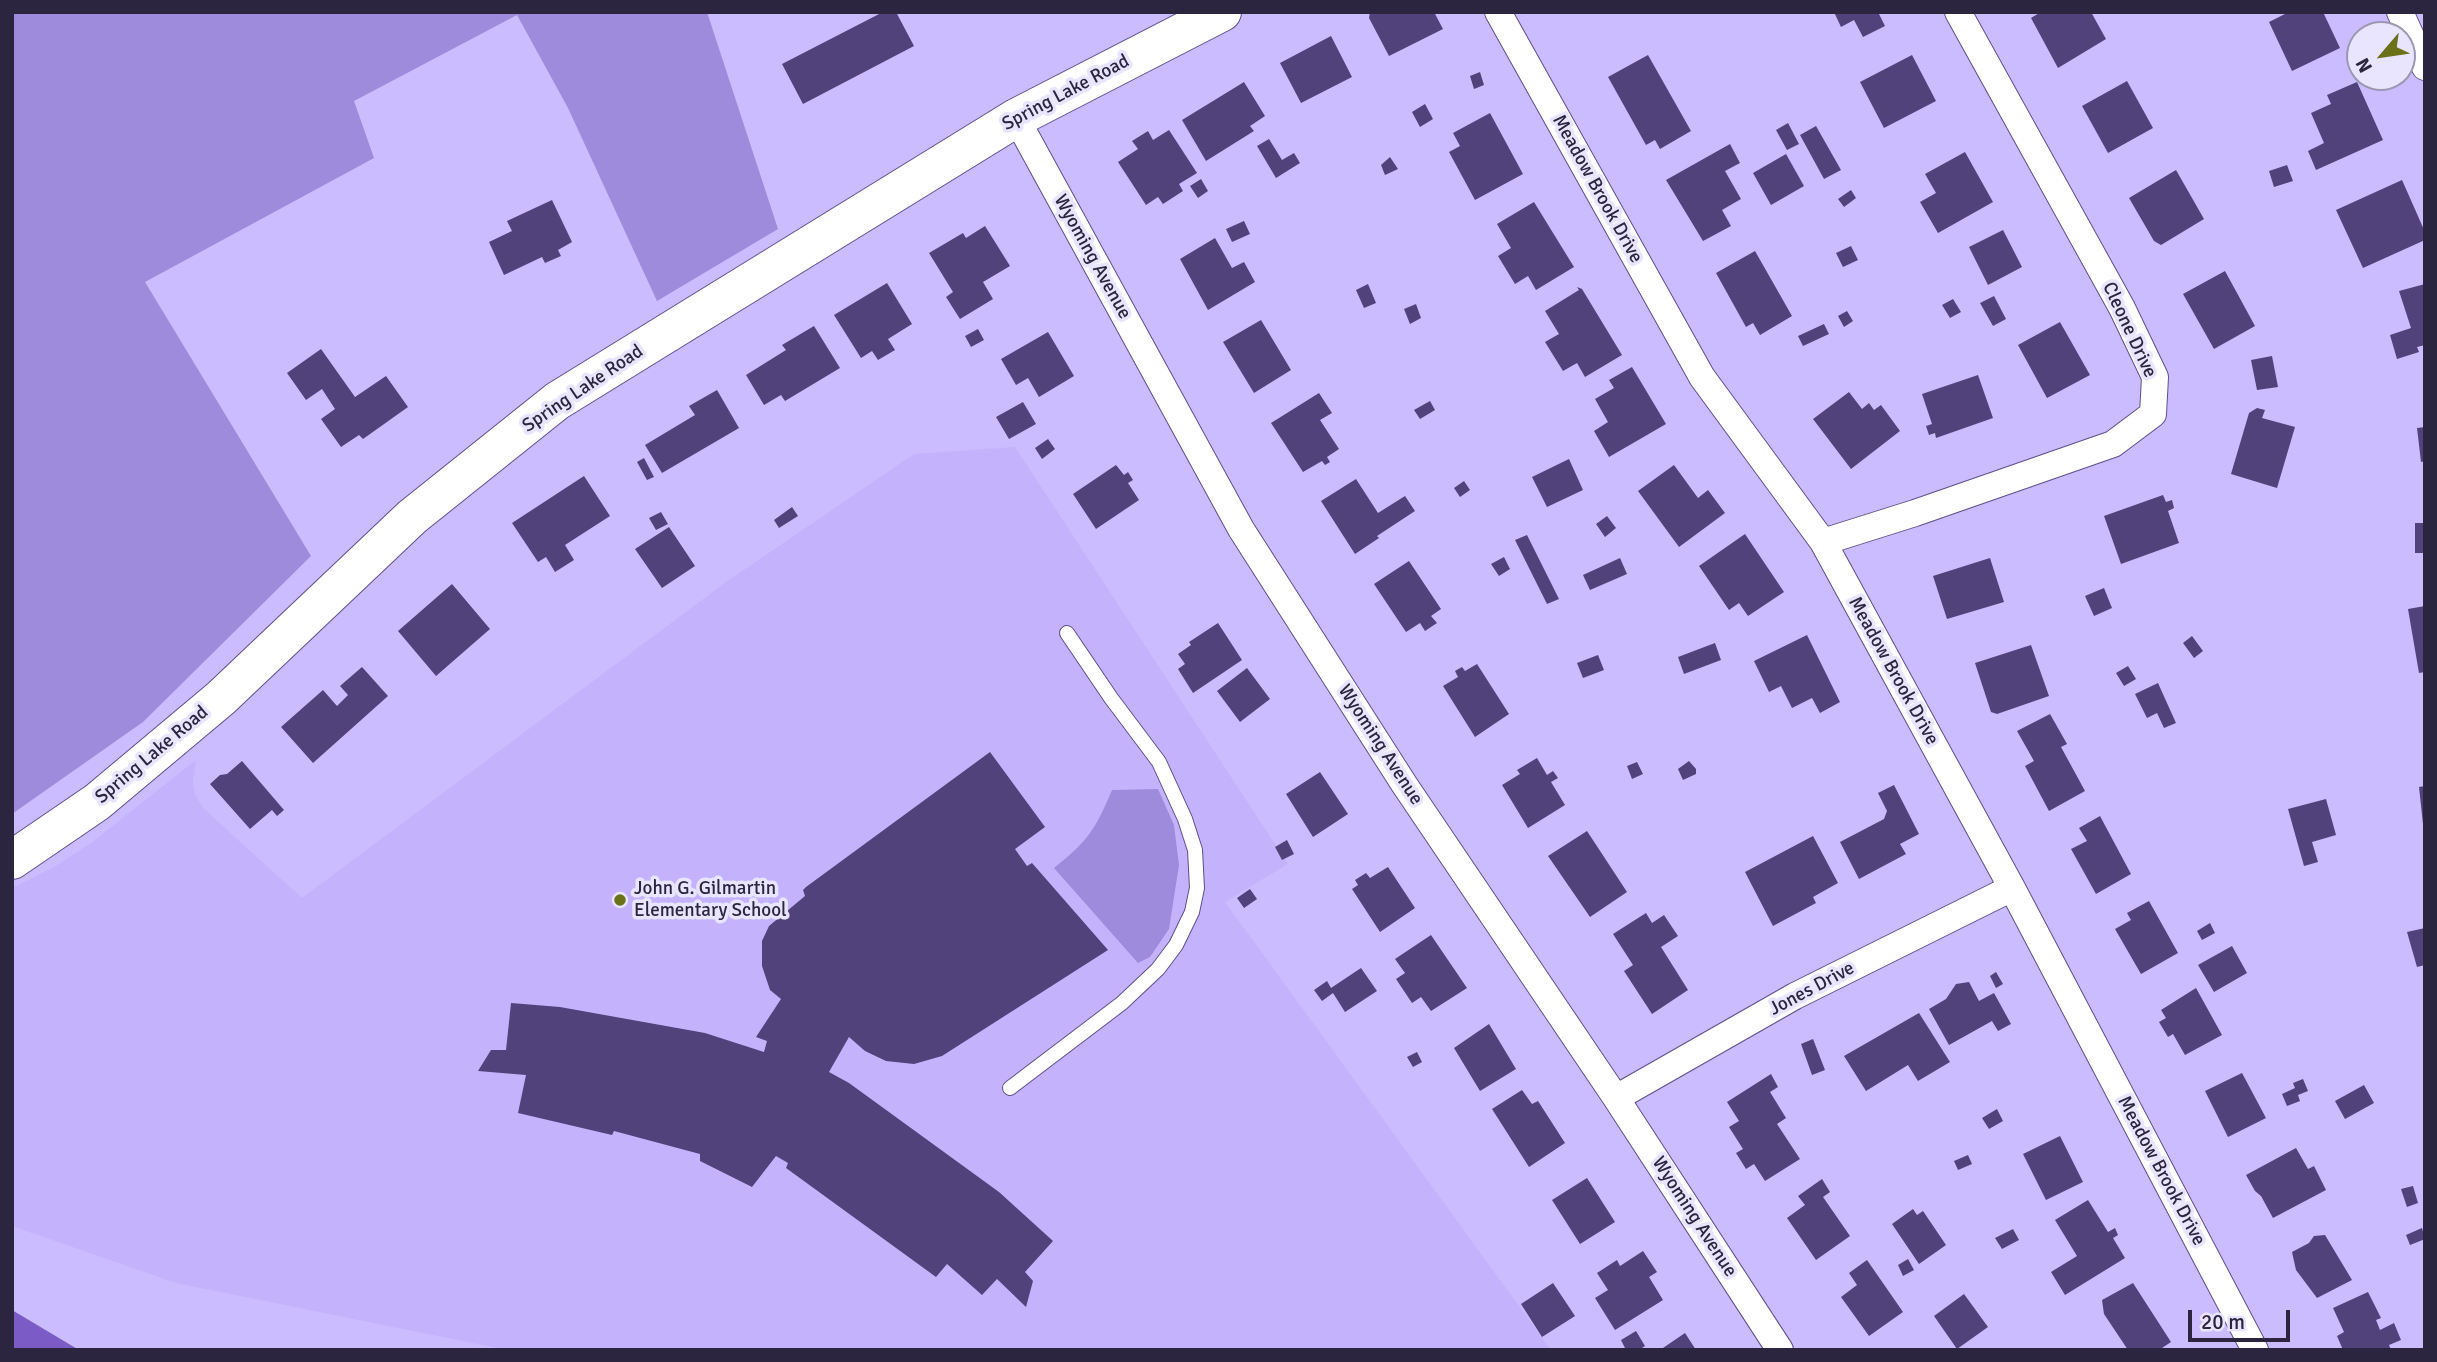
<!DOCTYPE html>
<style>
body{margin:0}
#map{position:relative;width:2437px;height:1362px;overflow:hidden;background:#cabcfe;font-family:Signika,sans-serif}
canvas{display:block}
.frame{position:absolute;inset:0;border:14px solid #2b253f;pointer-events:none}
.north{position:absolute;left:2346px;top:21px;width:70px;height:70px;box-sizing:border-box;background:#e9e4ff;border:2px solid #9d98b2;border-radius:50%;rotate:241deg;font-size:19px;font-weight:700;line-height:28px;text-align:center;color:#2b253f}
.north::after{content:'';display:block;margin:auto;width:24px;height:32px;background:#6a7119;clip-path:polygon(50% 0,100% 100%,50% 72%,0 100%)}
.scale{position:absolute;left:2188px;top:1310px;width:102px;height:32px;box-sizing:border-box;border:4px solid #2b253f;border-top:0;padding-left:9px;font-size:21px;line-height:24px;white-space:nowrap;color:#2b253f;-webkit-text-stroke:5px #e9e4ff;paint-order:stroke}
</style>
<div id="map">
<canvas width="2437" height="1362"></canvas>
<div class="frame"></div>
<div class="north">N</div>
<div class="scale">20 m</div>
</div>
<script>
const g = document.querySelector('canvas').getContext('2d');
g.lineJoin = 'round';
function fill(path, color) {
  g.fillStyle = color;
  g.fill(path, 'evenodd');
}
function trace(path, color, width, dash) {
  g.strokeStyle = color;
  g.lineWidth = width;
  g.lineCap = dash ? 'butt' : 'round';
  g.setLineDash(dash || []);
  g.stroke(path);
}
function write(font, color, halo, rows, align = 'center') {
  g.font = font + ' Signika,sans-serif';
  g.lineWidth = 7;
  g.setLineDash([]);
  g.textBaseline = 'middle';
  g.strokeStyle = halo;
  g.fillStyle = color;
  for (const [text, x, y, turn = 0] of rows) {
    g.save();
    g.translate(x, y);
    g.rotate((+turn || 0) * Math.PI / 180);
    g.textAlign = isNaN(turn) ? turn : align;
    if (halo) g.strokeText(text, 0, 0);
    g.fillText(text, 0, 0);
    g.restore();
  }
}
const built = new Path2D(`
 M1015,447L1288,864L1225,902L1551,1350H507L176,1283L12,1226V888L54,867L91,843L196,760L193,782L195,794L203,808L302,898L726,582L914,454Z`);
const green = new Path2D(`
 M12,12H707L778,229L657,301L568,108L517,15L354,101L374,158L145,282L311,556L143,722L12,814Z
 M1158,789L1174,825L1179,865L1169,929L1150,957L1138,963L1054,868C1088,841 1095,830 1112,790Z`);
const water = new Path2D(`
 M12,1310L79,1350H12Z`);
const building = new Path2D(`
 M883,12H896L914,46L803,104L782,64Z
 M1370,12H1434L1443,29L1389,56L1369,18Z
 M1834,12H1878L1885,26L1863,37L1854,20L1841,27Z
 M2041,12H2091L2106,39L2058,68L2031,18Z
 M2289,12H2323L2340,48L2292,71L2269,22Z
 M1331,36L1352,77L1301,103L1280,63Z
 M1648,55L1691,131L1660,149L1655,140L1646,145L1608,77Z
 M1912,55L1936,101L1884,128L1860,82Z
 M1480,72L1484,85L1474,89L1470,76Z
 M2127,81L2153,128L2108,153L2082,106Z
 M1244,82L1265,116L1250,126L1254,131L1206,161L1182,120Z
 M2357,82L2383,140L2316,170L2308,151L2324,143L2311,113L2331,104L2327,95Z
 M1425,104L1433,119L1420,127L1412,112Z
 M1490,113L1523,174L1475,200L1449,152L1460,146L1453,133Z
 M1788,123L1799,144L1787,150L1776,130Z
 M1816,126L1841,170L1824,179L1800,135Z
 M1169,130L1197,173L1179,184L1183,191L1163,204L1158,197L1146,205L1118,162L1138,149L1132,141L1148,131L1153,140Z
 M1269,139L1282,160L1294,153L1300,163L1276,178L1257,146Z
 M1730,144L1740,163L1725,171L1741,199L1722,210L1731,226L1703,241L1666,180Z
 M1965,152L1993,202L1938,233L1920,202L1936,193L1925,174Z
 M1786,154L1804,186L1771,205L1753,173Z
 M1390,157L1398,169L1385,175L1381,165Z
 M2287,165L2293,181L2274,187L2269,171Z
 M2176,170L2204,219L2161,245L2154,241L2129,198Z
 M1201,179L1208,191L1198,198L1190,186Z
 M2402,180L2425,232V240L2363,268L2336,210Z
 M1851,190L1856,198L1844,207L1838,199Z
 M552,200L572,242L558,250L561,256L545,263L542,257L504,275L489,242L512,231L507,221Z
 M1534,202L1574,267L1536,290L1528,276L1515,284L1498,256L1511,248L1497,224Z
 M1244,221L1250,234L1232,242L1226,229Z
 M985,226L1010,266L983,282L993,299L960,319L946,297L953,292L929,253L963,233L966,238Z
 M2003,230L2022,267L1988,285L1969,247Z
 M1215,238L1232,268L1244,262L1255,282L1208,310L1180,259Z
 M1851,246L1858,260L1843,267L1836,253Z
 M1755,251L1792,316L1760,335L1753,323L1746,327L1716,273Z
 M2225,271L2255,326L2214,349L2183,294Z
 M887,283L912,324L888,339L895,350L878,360L872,351L861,358L834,315Z
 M1368,284L1376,303L1364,308L1356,290Z
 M2425,284V345L2417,347L2419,352L2397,359L2390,335L2411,328L2399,291Z
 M1577,287L1582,289L1622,355L1585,377L1577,363L1563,371L1545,342L1559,334L1545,311L1579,290Z
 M1994,296L2006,319L1993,326L1980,303Z
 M1953,299L1961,312L1950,318L1942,305Z
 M1416,304L1421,318L1410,324L1404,309Z
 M1847,311L1853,321L1844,327L1838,316Z
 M1261,320L1291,370L1254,393L1223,342Z
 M2060,322L2090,375L2047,398L2018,345Z
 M1824,324L1829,334L1803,346L1798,336Z
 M814,326L840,368L785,401L781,395L764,405L746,375L786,350L782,345Z
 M978,329L984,340L971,347L965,336Z
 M1048,332L1074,376L1039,397L1028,378L1016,385L1001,359Z
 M321,349L355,397L386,376L408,407L363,439L359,435L341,447L321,419L335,409L322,389L306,400L287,373Z
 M2272,356L2278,387L2257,390L2251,360Z
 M1632,367L1666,424L1609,457L1594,431L1608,422L1595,399L1614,388L1609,380Z
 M1978,375L1993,418L1936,438L1935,433L1929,435L1926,426L1932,424L1922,394Z
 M717,390L739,428L662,473L645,445L695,415L689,406Z
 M1849,392L1862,409L1869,403L1874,410L1881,405L1900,431L1851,469L1813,419Z
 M1319,393L1332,413L1320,420L1339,449L1327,457L1330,462L1325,465L1322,461L1303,472L1271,423Z
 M1430,401L1435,410L1420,419L1414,410Z
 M1023,402L1036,424L1009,439L996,417Z
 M2257,408L2265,410L2262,418L2295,427L2277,488L2231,474L2249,413Z
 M2425,427V461L2421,462L2417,428Z
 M1048,439L1055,449L1042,459L1035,448Z
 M644,458L654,477L647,480L637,462Z
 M1569,459L1583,490L1547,507L1532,477Z
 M1116,465L1124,475L1128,472L1133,480L1128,483L1139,500L1096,529L1073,494Z
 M1674,465L1698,498L1708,490L1725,513L1679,547L1638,491Z
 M584,476L610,516L565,545L574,560L555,572L546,557L538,562L512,523Z
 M1356,479L1378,513L1405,496L1415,511L1377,536L1379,538L1355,554L1321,501Z
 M1464,481L1470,490L1460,497L1454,488Z
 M2163,495L2166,502L2172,500L2174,508L2168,511L2179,543L2121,564L2104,516Z
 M792,507L798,516L779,528L774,520Z
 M661,512L668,524L656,530L649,518Z
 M1607,516L1616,528L1605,537L1596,524Z
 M2415,523H2425V553H2415Z
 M669,527L695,566L662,588L635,549Z
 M1745,534L1784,592L1748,616L1739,603L1729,610L1699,566Z
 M1527,535L1559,599L1547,604L1515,540Z
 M1504,557L1510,569L1499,576L1491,564Z
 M1620,558L1627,574L1590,590L1583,575Z
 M1990,558L2004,602L1947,619L1933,576Z
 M1409,561L1441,609L1431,616L1437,623L1425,631L1420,623L1406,632L1374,584Z
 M452,584L490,629L436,676L398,631Z
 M2104,588L2112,608L2094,616L2085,596Z
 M2425,606V672L2419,673L2408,609Z
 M1218,623L1242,660L1193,693L1178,669L1185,664L1178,654L1191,645L1189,642Z
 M1807,635L1840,702L1820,713L1812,698L1792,708L1781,686L1769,692L1754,661Z
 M2192,636L2203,651L2194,658L2183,643Z
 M1715,643L1721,660L1684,674L1678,657Z
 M2031,645L2049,696L1997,714L1991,712L1975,663Z
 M1598,655L1604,670L1583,678L1577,663Z
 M1477,664L1509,714L1475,737L1443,686L1458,677L1455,671L1462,667L1465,671Z
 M2128,666L2136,679L2124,686L2116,673Z
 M362,667L388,696L313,763L281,727L323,690L337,706L348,695L340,686Z
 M1247,668L1270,699L1240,722L1217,691Z
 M2158,683L2176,723L2164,728L2157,713L2147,718L2135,694Z
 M2050,714L2067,744L2061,747L2085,791L2049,811L2025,766L2034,761L2017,731Z
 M990,752L1045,827L1015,849L1027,866L1032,863L1108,950L942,1056L914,1064L886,1061L865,1051L849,1037L829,1072L849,1083L999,1192L1053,1241L1025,1272L1033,1281L1026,1307L997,1279L982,1295L947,1264L936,1277L786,1168L788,1163L776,1156L752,1187L700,1161V1154L614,1131L612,1135L518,1113L526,1075L478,1071L491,1050H506L511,1003L560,1007L705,1033L764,1052L767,1041L756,1037L781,999L770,990L762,966V941L769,926L805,896L803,890L806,887Z
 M1537,758L1547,775L1553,771L1558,778L1551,782L1565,805L1528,828L1502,785L1520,774L1517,770Z
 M242,761L284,810L277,816L272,810L250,829L210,784L220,775L227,774Z
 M1689,761L1696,769V774L1683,780L1678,769Z
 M1637,762L1643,774L1632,779L1627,766Z
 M1320,772L1348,814L1313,837L1286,794Z
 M1894,785L1919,834L1900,844L1906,854L1859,879L1840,842L1884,819L1887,811L1878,793Z
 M2425,786V824H2423L2419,787Z
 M2326,799L2336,835L2312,842L2318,862L2304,866L2288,809Z
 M2100,816L2131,874L2096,894L2071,849L2087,841L2079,828Z
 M1587,831L1627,892L1590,917L1548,856Z
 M1813,836L1838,883L1813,897L1816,903L1773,926L1745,872Z
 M1287,840L1294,854L1282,860L1275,847Z
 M1388,867L1415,908L1380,932L1352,889L1358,885L1355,880L1366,873L1370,878Z
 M1250,889L1257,899L1244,908L1237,898Z
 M2149,901L2178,953L2141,974L2115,929L2131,920L2127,913Z
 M1646,913L1652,923L1664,915L1678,936L1661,947L1688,990L1652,1014L1624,971L1633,965L1613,934Z
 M2210,923L2215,933L2202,940L2197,931Z
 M2425,928V965L2417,967L2407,932Z
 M1431,935L1467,988L1431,1011L1421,997L1412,1003L1396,979L1405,973L1395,959Z
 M2232,946L2247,973L2214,992L2198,965Z
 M1361,968L1377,991L1345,1012L1333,993L1322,1001L1314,990L1327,981L1331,988Z
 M1996,972L2003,984L1996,988L1990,976Z
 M1969,982L1979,1001L1994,993L2011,1024L1998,1031L1992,1021L1949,1045L1929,1009L1946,999L1956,984Z
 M2196,988L2222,1035L2185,1055L2173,1034L2168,1037L2159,1022L2166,1018L2161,1010Z
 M1919,1013L1950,1062L1918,1081L1908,1065L1866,1091L1844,1056Z
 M1489,1024L1516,1069L1480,1091L1454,1048Z
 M1813,1039L1825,1070L1812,1075L1801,1044Z
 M1417,1052L1422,1062L1413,1067L1407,1057Z
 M2242,1073L2266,1118L2228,1137L2205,1091Z
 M1771,1074L1778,1087L1770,1092L1786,1118L1777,1124L1800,1159L1765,1181L1754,1164L1746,1169L1736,1153L1743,1149L1729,1127L1739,1121L1727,1102Z
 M2303,1079L2308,1091L2298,1095L2300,1101L2287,1106L2282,1094L2295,1088L2293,1083Z
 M2364,1085L2374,1103L2345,1119L2335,1101Z
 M1522,1090L1532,1104L1538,1101L1565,1143L1529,1167L1492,1109Z
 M1997,1109L2003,1121L1989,1129L1982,1118Z
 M2060,1136L2083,1182L2046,1200L2023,1154Z
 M2296,1148L2308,1169L2314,1166L2326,1190L2273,1218L2261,1196L2255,1191L2246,1175Z
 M1968,1155L1972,1164L1958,1170L1954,1161Z
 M1587,1178L1615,1222L1580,1244L1552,1200Z
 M1822,1179L1830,1192L1823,1197L1850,1236L1816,1260L1787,1218L1805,1205L1798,1196Z
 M2413,1186L2418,1203L2407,1207L2401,1189Z
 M2088,1200L2108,1232L2115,1228L2118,1235L2113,1238L2125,1258L2065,1295L2051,1272L2077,1256L2055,1220Z
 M1913,1209L1917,1215L1923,1211L1946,1245L1919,1264L1892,1224Z
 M2422,1228L2425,1239L2410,1245L2406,1235Z
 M2013,1229L2019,1240L2002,1249L1995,1238Z
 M2325,1235L2352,1280L2317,1298L2296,1270L2292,1252L2309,1243L2314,1236Z
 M1643,1251L1657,1272L1649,1277L1663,1300L1615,1330L1595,1298L1608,1290L1597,1273L1617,1260L1620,1266Z
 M1908,1259L1914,1270L1903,1276L1898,1265Z
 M1867,1260L1903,1312L1869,1336L1841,1297L1857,1285L1849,1273Z
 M1553,1283L1575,1316L1542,1337L1521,1304Z
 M2133,1283L2171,1342L2159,1350H2128L2104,1314L2102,1300Z
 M2368,1292L2381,1318L2376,1320L2380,1330L2394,1323L2401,1340L2389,1345L2391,1350H2343L2337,1336L2344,1332L2333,1308Z
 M1964,1294L1988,1327L1957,1349L1934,1316Z
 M1636,1331L1645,1346L1639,1350H1626L1621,1340Z
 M1685,1333L1696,1350H1660Z`);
const service = new Path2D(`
 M1010,1088L1122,1003L1158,969L1176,945L1192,912L1197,888L1195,850L1185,819L1159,762L1111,698L1067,633`);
const minor = new Path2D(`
 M1498,12L1702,377L1823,542L2012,888L2255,1350
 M2400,12L2425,67
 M1016,118L1241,529L1404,784L1616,1098L1780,1350
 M1823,542L1915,513L2113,444L2153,414L2155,377L2122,308L1958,12
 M1616,1098L1795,996L2012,888`);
const secondary = new Path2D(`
 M12,860L97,802L221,698L412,517L557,401L1016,118L1222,12`);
const markers = [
 [620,900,7,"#6a7119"]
];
const streetNames = [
 ["Spring Lake Road",1066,93,-28],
 ["Meadow Brook Drive",1597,189,61],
 ["Wyoming Avenue",1092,257,61],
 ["Cleone Drive",2129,330,65],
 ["Spring Lake Road",583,389,-34],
 ["Meadow Brook Drive",1893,671,61],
 ["Wyoming Avenue",1380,745,57],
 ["Spring Lake Road",152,755,-40],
 ["Jones Drive",1812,989,-28],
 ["Meadow Brook Drive",2161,1171,62],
 ["Wyoming Avenue",1694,1217,57]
];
const poiNames = [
 ["John G. Gilmartin",634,889],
 ["Elementary School",634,911]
];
fill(built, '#c4b3fc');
fill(green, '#9f8bdb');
fill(water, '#7b5bc5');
fill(building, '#51427b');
trace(service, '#5e4f89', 16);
trace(minor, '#5e4f89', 28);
trace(secondary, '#5e4f89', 40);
trace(service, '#fff', 14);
trace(minor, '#fff', 26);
trace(secondary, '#fff', 38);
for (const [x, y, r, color] of markers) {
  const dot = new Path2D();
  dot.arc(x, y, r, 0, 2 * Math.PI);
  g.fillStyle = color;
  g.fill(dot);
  trace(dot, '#e9e4ff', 2.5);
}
write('19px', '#2b253f', '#e9e4ff', streetNames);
write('19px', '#2b253f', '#e9e4ff', poiNames, 'left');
</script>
